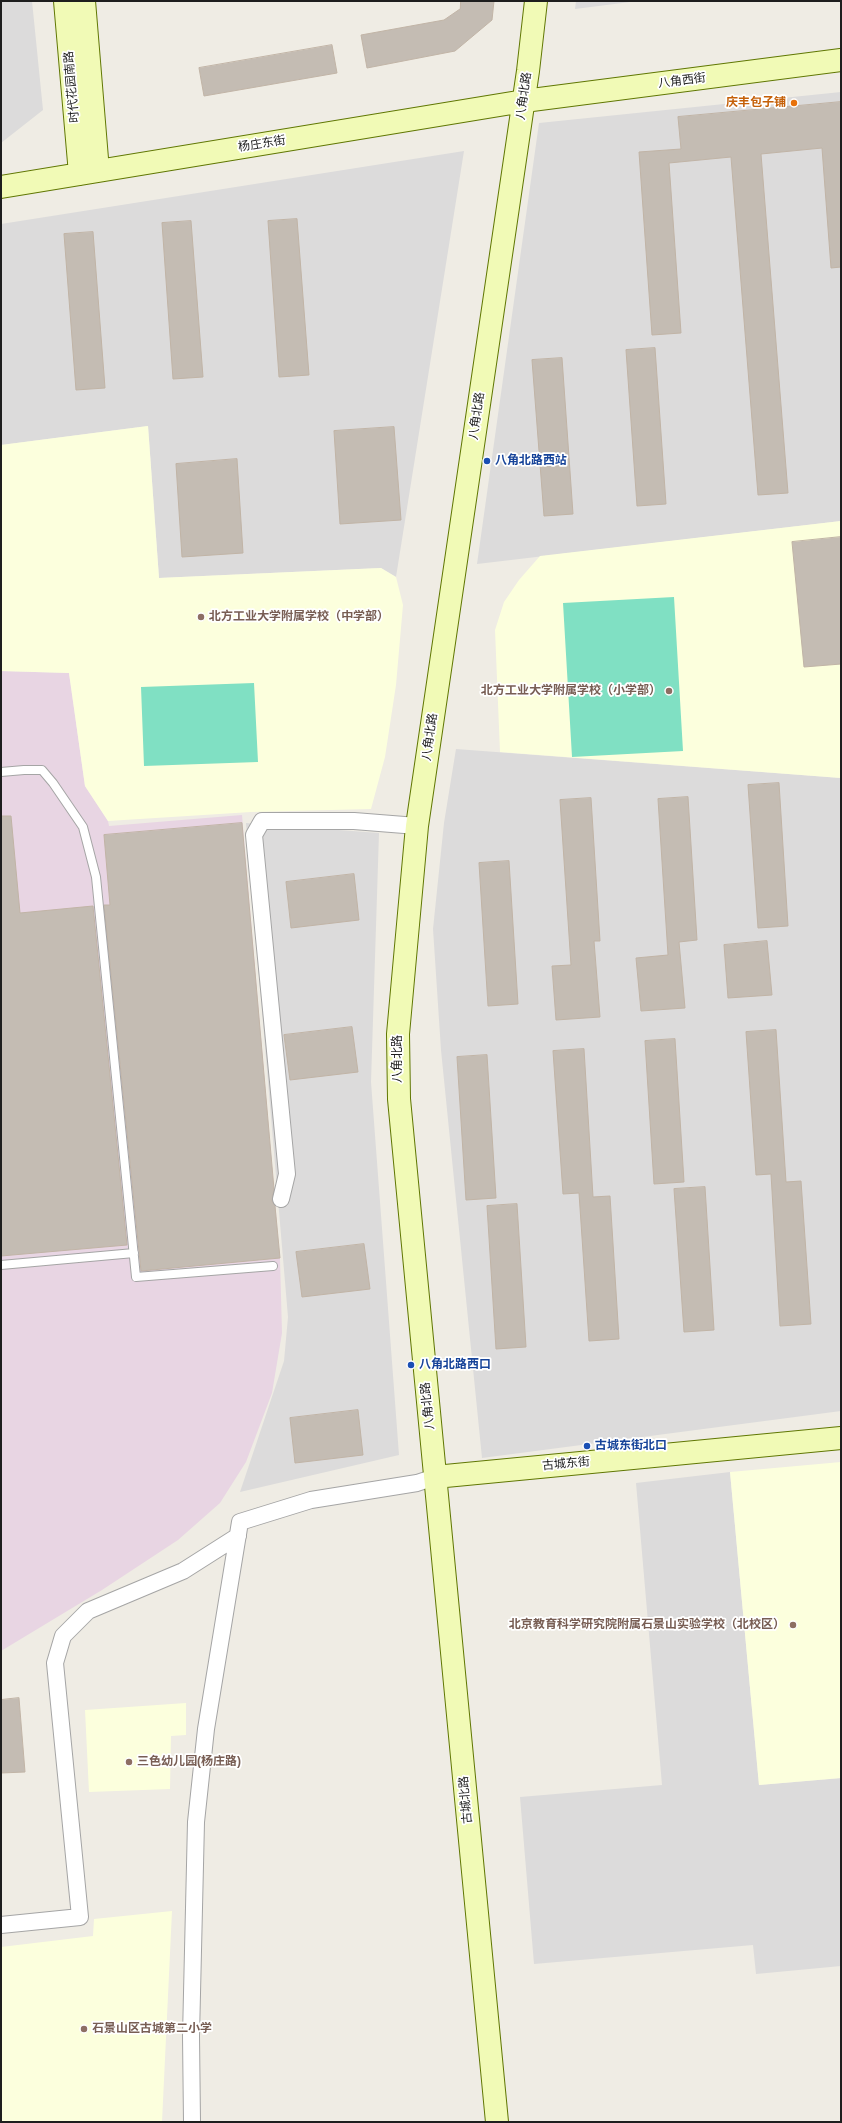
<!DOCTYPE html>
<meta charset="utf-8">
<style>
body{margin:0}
#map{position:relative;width:842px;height:2123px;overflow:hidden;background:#efece4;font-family:Arial,sans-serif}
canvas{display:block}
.frame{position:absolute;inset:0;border:2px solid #1e1e1e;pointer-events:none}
</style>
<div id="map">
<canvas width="842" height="2123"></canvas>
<div class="frame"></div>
</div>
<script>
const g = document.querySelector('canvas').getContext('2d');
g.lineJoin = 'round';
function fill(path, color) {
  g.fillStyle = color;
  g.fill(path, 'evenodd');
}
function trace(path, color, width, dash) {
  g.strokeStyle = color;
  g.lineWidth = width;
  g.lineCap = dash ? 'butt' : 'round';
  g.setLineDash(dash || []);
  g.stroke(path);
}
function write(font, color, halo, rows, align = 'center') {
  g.font = font + ' Arial,"Noto Sans SC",sans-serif';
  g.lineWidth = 3.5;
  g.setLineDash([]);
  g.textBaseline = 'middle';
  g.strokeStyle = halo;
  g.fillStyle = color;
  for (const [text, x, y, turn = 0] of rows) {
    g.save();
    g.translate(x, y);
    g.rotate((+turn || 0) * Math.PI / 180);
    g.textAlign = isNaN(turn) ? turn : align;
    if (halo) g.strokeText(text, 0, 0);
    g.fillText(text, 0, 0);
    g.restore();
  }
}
const residential = new Path2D(`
 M1,1H32L43,110L1,143Z
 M576,1H638L575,9Z
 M841,92V521L477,564L539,123Z
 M464,151L396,577L381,568L159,578L148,426L1,445V224Z
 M456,749L841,778V1411L482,1458L441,1050L433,929L444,823Z
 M246,823L379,833L371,1082L399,1455L240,1492L284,1361L288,1317Z
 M730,1472L759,1785L841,1778V1966L756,1974L753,1945L534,1964L520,1797L662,1785L636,1483Z`);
const industrial = new Path2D(`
 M1,671L69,673L85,786L108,821L109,826L242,815L280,1259L282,1333L272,1393L246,1462L220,1503L178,1540L102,1590L1,1651Z`);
const education = new Path2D(`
 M148,426L159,578L381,568L396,577L403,605L396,685L385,757L371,809L251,812L108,821L85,786L69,673L1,671V445Z
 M841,521V778L500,752L495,630L504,602L519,580L540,556Z
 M841,1462V1778L759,1785L730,1472Z
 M186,1703V1735L171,1736L170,1789L89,1792L85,1710Z
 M172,1911L162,2122H2L1,1947L93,1936L94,1919Z`);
const pitch = new Path2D(`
 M674,597L683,751L572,757L563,603Z
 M254,683L258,762L144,766L141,687Z`);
const building = new Path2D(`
 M461,1H494L492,20L455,51L367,68L361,35L444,20L460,9Z
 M332,45L337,73L204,96L199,68Z
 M841,102V267L831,268L822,148L761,154L788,493L758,495L731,157L669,163L681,333L652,335L639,152L681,149L678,117Z
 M297,219L309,375L279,377L268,221Z
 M191,221L203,377L173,379L162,223Z
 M93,232L105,388L76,390L64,234Z
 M655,348L666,504L637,506L626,350Z
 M562,358L573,514L544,516L532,360Z
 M394,427L401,520L340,524L334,431Z
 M237,459L243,553L182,557L176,464Z
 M841,537V664L804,667L792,542Z
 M779,783L788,926L758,928L748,785Z
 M688,797L697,940L679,942L685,1008L641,1011L636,958L668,955L658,799Z
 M591,798L600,941H594L600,1017L556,1020L552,966L571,965L560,800Z
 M1,816H11L20,913L93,906L127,1245L1,1256Z
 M242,823L274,1189L272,1201L275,1206L280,1258L141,1271L104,905H110L104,835Z
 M509,861L518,1004L488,1006L479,863Z
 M354,874L359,920L291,928L286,882Z
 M767,941L772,995L728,998L724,945Z
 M352,1027L358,1072L290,1080L284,1035Z
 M776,1030L786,1182L801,1181L811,1324L780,1326L771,1174L756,1175L746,1032Z
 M675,1039L684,1182L654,1184L645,1041Z
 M584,1049L593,1197L610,1196L619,1339L589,1341L579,1193L563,1194L553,1051Z
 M487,1055L496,1198L466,1200L457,1057Z
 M705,1187L714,1330L684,1332L674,1189Z
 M517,1204L526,1347L496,1349L487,1206Z
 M364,1244L370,1289L302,1297L296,1252Z
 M358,1410L363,1455L295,1463L290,1418Z
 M19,1698L25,1772L1,1773V1700Z`);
const lane = new Path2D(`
 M1,772L24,770H42L53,783L83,827L96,877L136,1277L273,1266
 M1,1265L134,1253`);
const street = new Path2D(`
 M281,1199L287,1174L254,835L262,821H354L417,826
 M1,1925L80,1917L55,1663L63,1636L88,1611L183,1571L238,1536
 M192,2122L191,2036L196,1822L206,1729L240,1522L311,1500L417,1483L435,1477`);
const secondary = new Path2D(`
 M65,1L80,174
 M84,1L98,171
 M1,187L524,101L841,60
 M435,1477L841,1438
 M497,2122L399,1099L398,1034L417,826L528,71L536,1`);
const markers = [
 [794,103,4,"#e8710a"],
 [487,461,4,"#1a4fb4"],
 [201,617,4,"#8d6e63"],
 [669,691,4,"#8d6e63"],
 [411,1365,4,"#1a4fb4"],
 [587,1446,4,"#1a4fb4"],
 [793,1625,4,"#8d6e63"],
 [129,1762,4,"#8d6e63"],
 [84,2029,4,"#8d6e63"]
];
const streetNames = [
 ["八角西街",682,81,-7],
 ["时代花园南路",72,87,-95],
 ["八角北路",524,96,-82],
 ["杨庄东街",262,144,-9],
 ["八角北路",477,416,-82],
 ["八角北路",430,737,-82],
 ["八角北路",398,1059,-90],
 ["八角北路",428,1406,-96],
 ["古城东街",566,1464,-5],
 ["古城北路",466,1800,-95]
];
const foodNames = [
 ["庆丰包子铺",786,103]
];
const transitNames = [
 ["八角北路西站",495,461],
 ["八角北路西口",419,1365],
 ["古城东街北口",595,1446]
];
const educationNames = [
 ["北方工业大学附属学校（中学部）",209,617],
 ["北方工业大学附属学校（小学部）",661,691,"right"],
 ["北京教育科学研究院附属石景山实验学校（北校区）",785,1625,"right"],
 ["三色幼儿园(杨庄路)",137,1762],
 ["石景山区古城第二小学",92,2029]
];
fill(residential, '#dcdbdb');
fill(industrial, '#e8d5e3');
fill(education, '#fcffdd');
fill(pitch, '#80e0c3');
fill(building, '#c4bcb3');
trace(building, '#c1b4a6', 1);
trace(lane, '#a5a5a5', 10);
trace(street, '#a5a5a5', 18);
trace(secondary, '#607703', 24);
trace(lane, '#fff', 8);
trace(street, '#fff', 16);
trace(secondary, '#f1fab6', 22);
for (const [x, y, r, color] of markers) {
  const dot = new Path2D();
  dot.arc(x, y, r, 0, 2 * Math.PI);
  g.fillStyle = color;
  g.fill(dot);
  trace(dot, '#fff', 1.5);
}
write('12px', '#1e1e1e', '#fff', streetNames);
write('bold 12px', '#c56008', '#fff', foodNames, 'right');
write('bold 12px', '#164399', '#fff', transitNames, 'left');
write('bold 12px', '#785e54', '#fff', educationNames, 'left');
</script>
